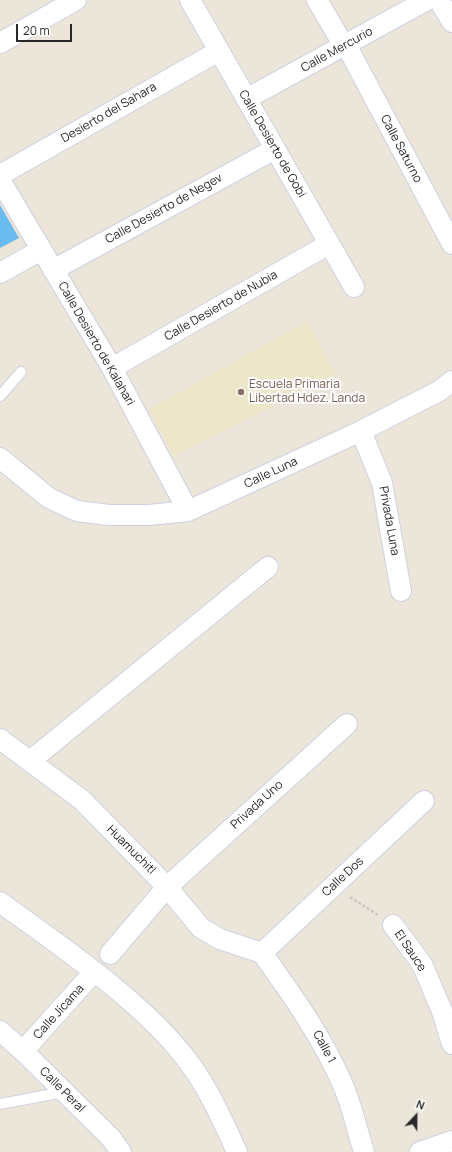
<!DOCTYPE html>
<meta charset="utf-8">
<style>
body{margin:0}
#map{position:relative;width:452px;height:1152px;overflow:hidden;background:#ebe6d9;font-family:Manrope,sans-serif}
canvas{display:block}
.north{position:absolute;left:396px;top:1096px;width:40px;height:40px;-webkit-text-stroke:3px #fff;paint-order:stroke;rotate:22deg;font-size:11px;font-weight:700;line-height:16px;text-align:center;color:#282828}
.north::after{content:'';display:block;margin:auto;width:14px;height:18px;background:#282828;clip-path:polygon(50% 0,100% 100%,50% 72%,0 100%)}
.scale{position:absolute;left:16px;top:24px;width:56px;height:18px;box-sizing:border-box;border:2px solid #282828;border-top:0;padding-left:5px;font-size:12px;line-height:14px;white-space:nowrap;color:#282828;-webkit-text-stroke:3px #fff;paint-order:stroke}
</style>
<div id="map">
<canvas width="452" height="1152"></canvas>
<div class="north">N</div>
<div class="scale">20 m</div>
</div>
<script>
const g = document.querySelector('canvas').getContext('2d');
g.lineJoin = 'round';
function fill(path, color) {
  g.fillStyle = color;
  g.fill(path, 'evenodd');
}
function trace(path, color, width, dash) {
  g.strokeStyle = color;
  g.lineWidth = width;
  g.lineCap = dash ? 'butt' : 'round';
  g.setLineDash(dash || []);
  g.stroke(path);
}
function write(font, color, halo, rows, align = 'center') {
  g.font = font + ' Manrope,sans-serif';
  g.lineWidth = 4;
  g.setLineDash([]);
  g.textBaseline = 'middle';
  g.strokeStyle = halo;
  g.fillStyle = color;
  for (const [text, x, y, turn = 0] of rows) {
    g.save();
    g.translate(x, y);
    g.rotate((+turn || 0) * Math.PI / 180);
    g.textAlign = isNaN(turn) ? turn : align;
    if (halo) g.strokeText(text, 0, 0);
    g.fillText(text, 0, 0);
    g.restore();
  }
}
const education = new Path2D(`
 M308,321L335,375L174,456L149,409Z`);
const water = new Path2D(`
 M0,205L19,238L0,248Z`);
const path = new Path2D(`
 M350,897L378,915`);
const service = new Path2D(`
 M0,396L21,372
 M0,1104L64,1092`);
const minor = new Path2D(`
 M190,0L354,287
 M317,0L344,46
 M439,0L452,22
 M0,43L76,0
 M351,54L452,244
 M246,99L427,0
 M0,175L219,51
 M0,180L112,368L188,511
 M53,270L275,149
 M0,273L41,250
 M112,368L329,244
 M361,431L382,483L401,591
 M0,458L49,498L77,511L109,515H149L188,511L361,431L439,391L452,381
 M0,739L82,800L167,887L201,928L220,939L262,953
 M30,761L268,567
 M0,902C61,947 137,997 184,1056C207,1085 222,1119 237,1152
 M393,925L422,964L442,1011L452,1044
 M262,953C293,996 322,1037 343,1085C352,1106 357,1130 364,1152
 M262,953L424,801
 M110,954L167,887L347,724
 M0,1031L23,1051L111,1138L121,1152
 M23,1051L94,972
 M420,1152L452,1141`);
const markers = [
 [241,392,4,"#8d6e63"]
];
const streetNames = [
 ["Calle Mercurio",337,50,-29],
 ["Desierto del Sahara",109,113,-30],
 ["Calle Desierto de Gobi",272,144,60],
 ["Calle Saturno",401,149,62],
 ["Calle Desierto de Negev",164,209,-29],
 ["Calle Desierto de Nubia",221,306,-30],
 ["Calle Desierto de Kalahari",96,344,60],
 ["Calle Luna",271,473,-25],
 ["Privada Luna",389,521,80],
 ["Privada Uno",257,805,-42],
 ["Huamuchitl",131,850,45],
 ["Calle Dos",343,877,-43],
 ["El Sauce",410,951,56],
 ["Calle Jícama",59,1012,-48],
 ["Calle 1",324,1047,62],
 ["Calle Peral",62,1090,45]
];
const educationNames = [
 ["Escuela Primaria",249,385],
 ["Libertad Hdez. Landa",249,399]
];
fill(education, '#ede6c8');
fill(water, '#6abbef');
trace(service, '#cfd0e2', 12);
trace(minor, '#cfd0e2', 22);
trace(path, '#c7c7c7', 2.5, [3, 2]);
trace(service, '#fff', 10);
trace(minor, '#fff', 20);
for (const [x, y, r, color] of markers) {
  const dot = new Path2D();
  dot.arc(x, y, r, 0, 2 * Math.PI);
  g.fillStyle = color;
  g.fill(dot);
  trace(dot, '#fff', 1.5);
}
write('12px', '#282828', '#fff', streetNames);
write('12px', '#785e54', '#fff', educationNames, 'left');
</script>
